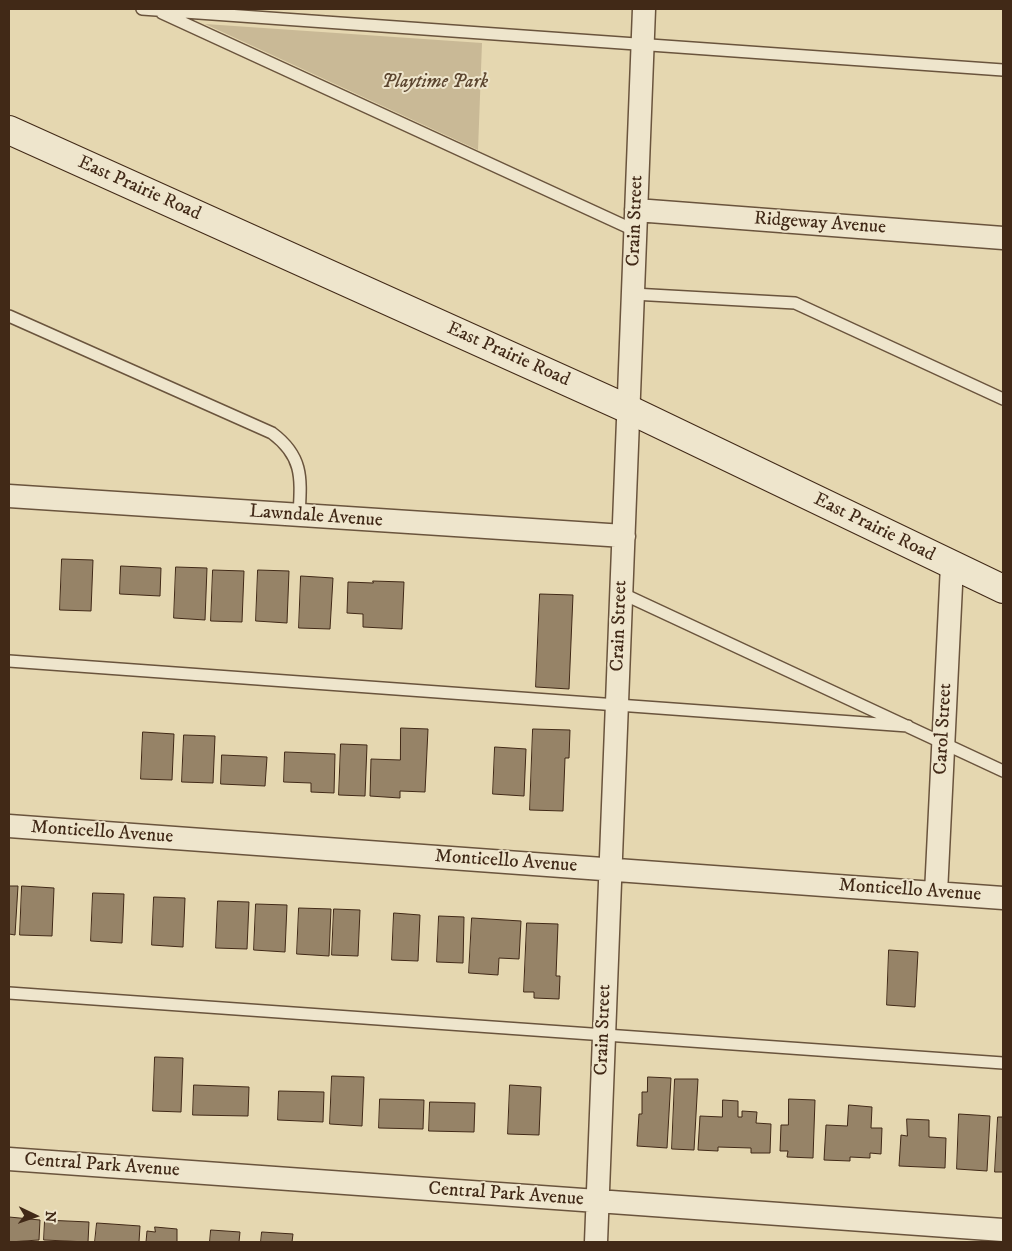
<!DOCTYPE html>
<style>
body{margin:0}
#map{position:relative;width:1012px;height:1251px;overflow:hidden;background:#e5d7b0;font-family:"IM FELL DW Pica",serif}
canvas{display:block}
.frame{position:absolute;inset:0;border:10px solid #412917;pointer-events:none}
.north{position:absolute;left:10px;top:1191px;width:50px;height:50px;-webkit-text-stroke:4px #eee5cc;paint-order:stroke;rotate:93deg;font-size:14px;font-weight:700;line-height:20px;text-align:center;color:#412917}
.north::after{content:'';display:block;margin:auto;width:18px;height:22px;background:#412917;clip-path:polygon(50% 0,100% 100%,50% 72%,0 100%)}
</style>
<div id="map">
<canvas width="1012" height="1251"></canvas>
<div class="frame"></div>
<div class="north">N</div>
</div>
<script>
const g = document.querySelector('canvas').getContext('2d');
g.lineJoin = 'round';
function fill(path, color) {
  g.fillStyle = color;
  g.fill(path, 'evenodd');
}
function trace(path, color, width, dash) {
  g.strokeStyle = color;
  g.lineWidth = width;
  g.lineCap = dash ? 'butt' : 'round';
  g.setLineDash(dash || []);
  g.stroke(path);
}
function write(font, color, halo, rows, align = 'center') {
  g.font = font + ' "IM FELL DW Pica",serif';
  g.lineWidth = 4;
  g.setLineDash([]);
  g.textBaseline = 'middle';
  g.strokeStyle = halo;
  g.fillStyle = color;
  for (const [text, x, y, turn = 0] of rows) {
    g.save();
    g.translate(x, y);
    g.rotate((+turn || 0) * Math.PI / 180);
    g.textAlign = isNaN(turn) ? turn : align;
    if (halo) g.strokeText(text, 0, 0);
    g.fillText(text, 0, 0);
    g.restore();
  }
}
const green = new Path2D(`
 M205,24L482,43L478,150Z`);
const building = new Path2D(`
 M62,559L93,560L91,611L60,610Z
 M121,566L161,568L160,596L120,594Z
 M176,567L207,568L205,620L174,618Z
 M213,570L244,571L242,622L211,621Z
 M258,570L289,571L287,623L256,621Z
 M301,576L333,578L330,629L299,628Z
 M373,581L404,582L402,629L363,627V614L347,613L348,582L373,583Z
 M540,594L573,595L569,689L536,687Z
 M401,728L428,729L425,792L400,791V798L370,796L371,759L400,760Z
 M533,729L570,730L569,758H565L563,811L530,810Z
 M143,732L174,734L172,780L141,779Z
 M184,735L215,736L213,783L182,782Z
 M341,744L367,745L365,796L339,795Z
 M495,747L526,749L524,796L493,794Z
 M285,752L335,754L334,793L311,792V783L284,782Z
 M222,755L267,757L265,786L221,784Z
 M9,886H18L15,935L9,934Z
 M22,886L54,888L52,936L20,935Z
 M93,893L124,894L122,943L91,941Z
 M154,897L185,898L183,947L152,945Z
 M218,901L249,902L247,949L216,948Z
 M256,904L287,905L285,952L254,950Z
 M299,908L331,909L329,956L297,954Z
 M334,909L360,910L358,956L332,955Z
 M394,913L420,915L418,961L392,960Z
 M439,916L464,917L463,963L437,962Z
 M472,918L521,921L519,959L499,958L498,975L469,973Z
 M527,923L558,924L556,976H560L559,999L534,998V992H524Z
 M889,950L918,952L915,1007L887,1005Z
 M155,1057L183,1058L181,1112L153,1111Z
 M332,1076L364,1077L362,1126L330,1124Z
 M648,1077L671,1078L667,1148L637,1146L639,1114H642V1092H647Z
 M675,1079H698L694,1150L672,1149Z
 M194,1085L249,1087L248,1116L193,1115Z
 M510,1085L541,1087L539,1135L508,1134Z
 M279,1091L324,1092L323,1122L278,1120Z
 M380,1099L424,1100L423,1129L379,1128Z
 M789,1099L815,1100L813,1158L787,1157L788,1151H780L781,1125H788Z
 M723,1100L738,1101V1117H742V1111L757,1112L756,1123L771,1124L770,1153H751V1148L718,1147V1151L698,1150L700,1116L722,1117Z
 M430,1102L475,1103L474,1132L429,1131Z
 M849,1105L872,1107L871,1128H882L881,1154L870,1153V1158L850,1157V1161L824,1160L826,1125L847,1126Z
 M959,1114L990,1116L987,1171L957,1169Z
 M998,1117H1003V1172H995Z
 M907,1119L929,1120V1137L946,1138L945,1168L899,1166L901,1135L907,1136Z
 M9,1217L40,1220L39,1240L9,1242Z
 M45,1220L89,1222L88,1242L44,1240Z
 M97,1223L140,1226L139,1242H95Z
 M155,1227L177,1229V1242H146L147,1231L155,1232Z
 M211,1230L240,1232L239,1242H210Z
 M262,1232L293,1234L292,1242H261Z`);
const lane = new Path2D(`
 M142,9L1003,70
 M162,13L636,231
 M633,294L795,303L1003,399
 M9,316L272,433C304,457 301,479 299,516
 M621,593L1003,771
 M9,661L908,726
 M9,993L1003,1063`);
const street = new Path2D(`
 M636,210L1003,238
 M9,496L624,536
 M9,826L1003,898
 M936,893L952,565
 M9,1159L1003,1230
 M596,1242L644,9`);
const secondary = new Path2D(`
 M9,130L628,409L1003,589`);
const parkNames = [
 ["Playtime Park",435,83]
];
const streetNames = [
 ["East Prairie Road",139,189,24],
 ["Crain Street",636,221,-88],
 ["Ridgeway Avenue",820,224,4],
 ["East Prairie Road",508,355,24],
 ["Lawndale Avenue",316,517,4],
 ["East Prairie Road",874,528,26],
 ["Crain Street",620,626,-88],
 ["Carol Street",944,729,-87],
 ["Monticello Avenue",102,833,4],
 ["Monticello Avenue",506,862,4],
 ["Monticello Avenue",910,891,4],
 ["Crain Street",604,1030,-88],
 ["Central Park Avenue",102,1166,4],
 ["Central Park Avenue",506,1195,4]
];
fill(green, '#c9b996');
fill(building, '#968367');
trace(building, '#412917', 1);
trace(lane, '#6a543d', 14);
trace(street, '#6a543d', 25);
trace(secondary, '#412917', 30);
trace(lane, '#eee5cc', 11);
trace(street, '#eee5cc', 22);
trace(secondary, '#eee5cc', 28);
write('italic 19px', '#5c4630', '#eee5cc', parkNames);
write('19px', '#412917', '#eee5cc', streetNames);
</script>
